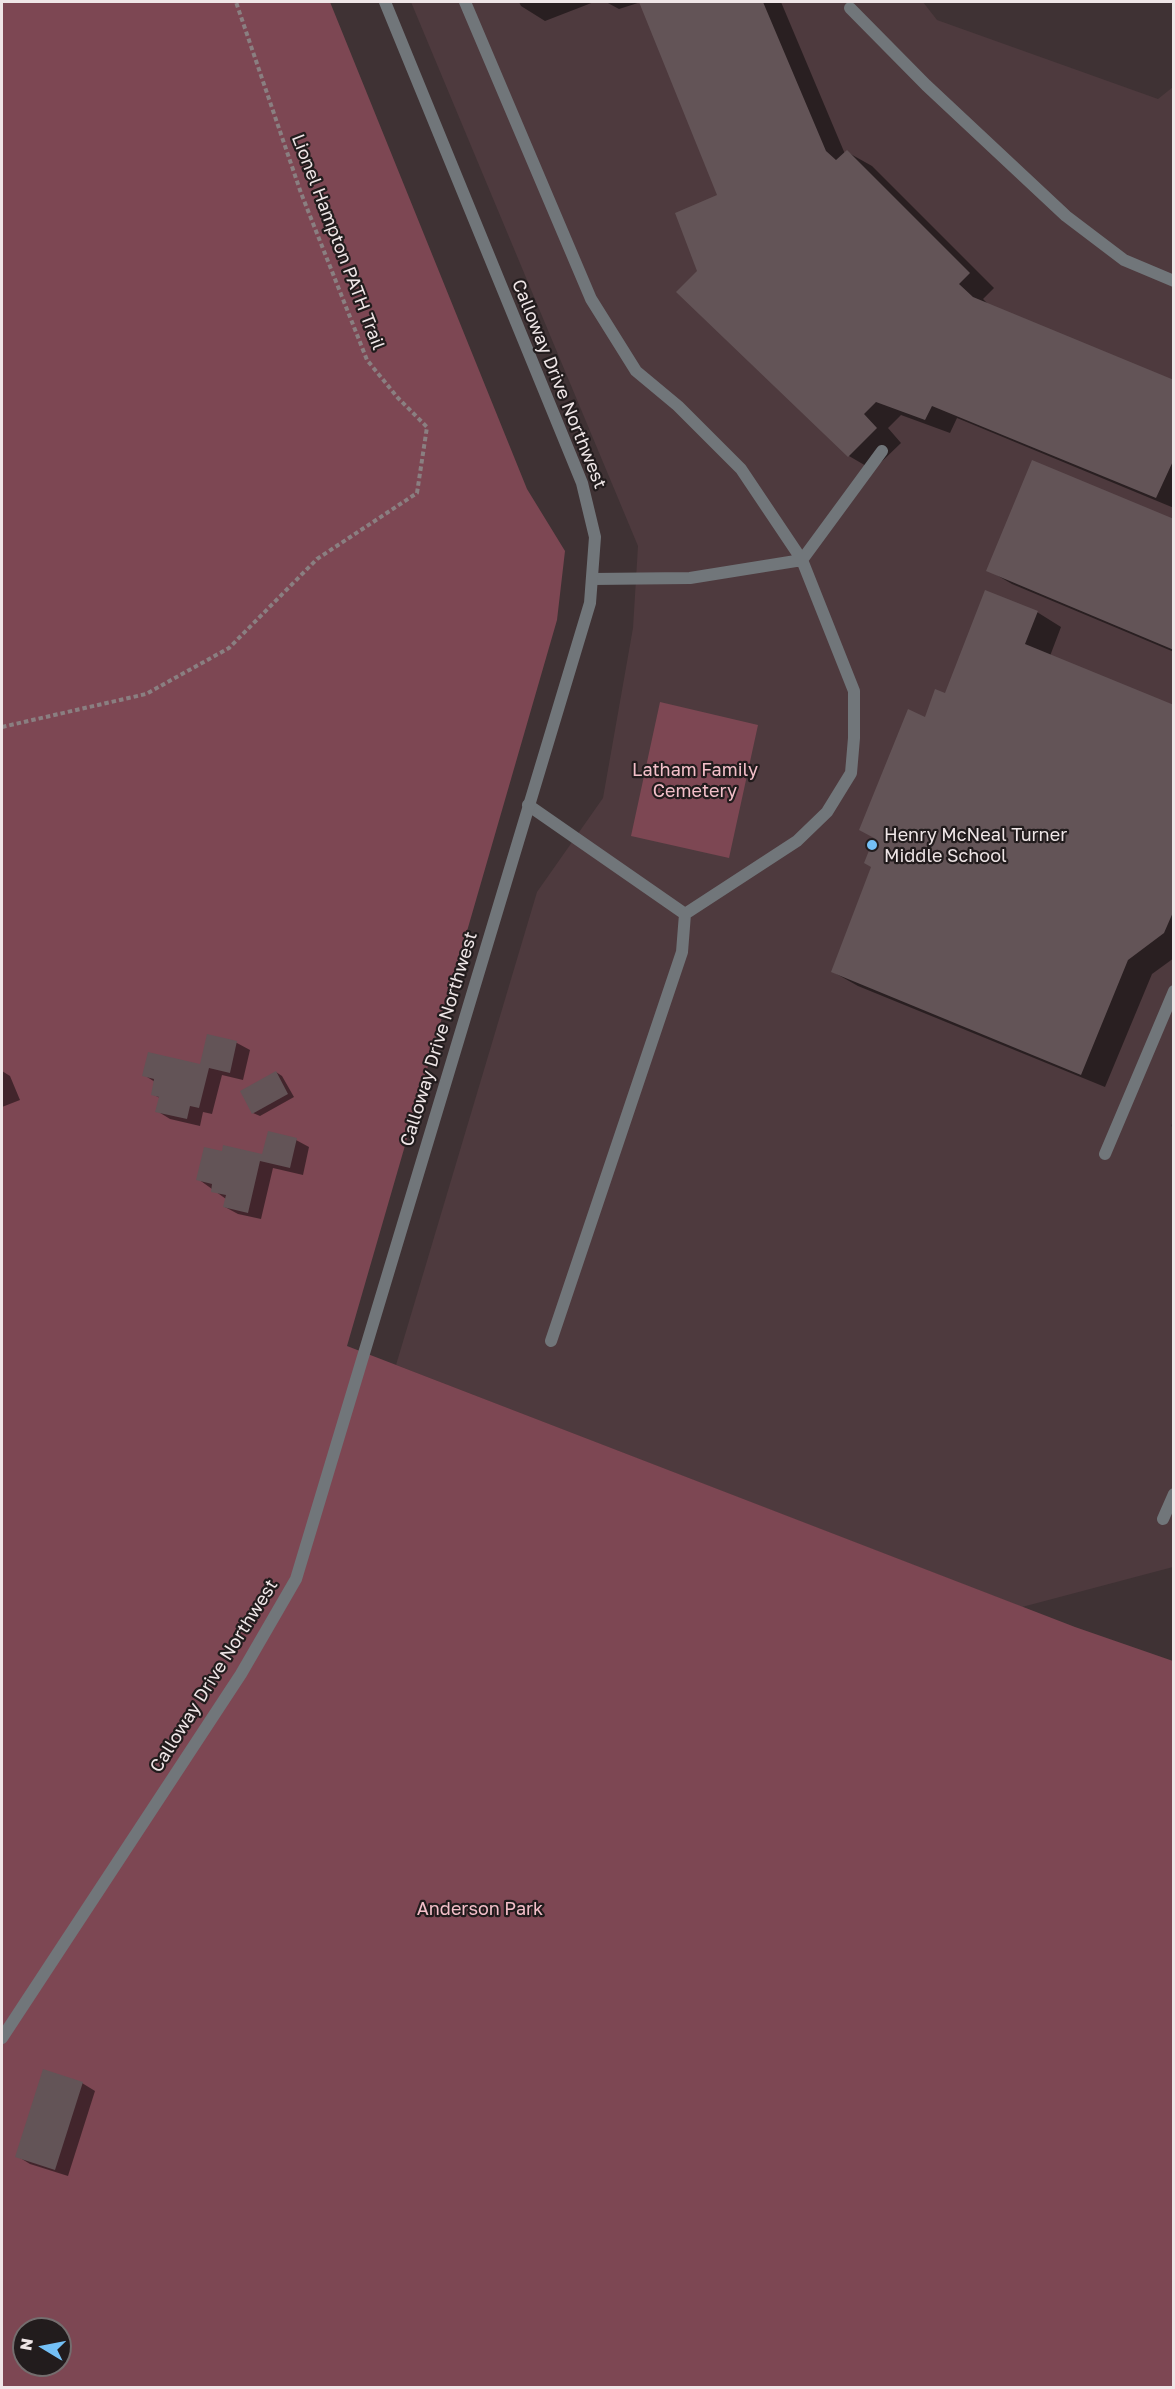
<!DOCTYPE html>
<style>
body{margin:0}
#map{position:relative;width:1175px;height:2389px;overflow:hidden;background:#3f3234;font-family:"Golos Text",sans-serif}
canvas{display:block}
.frame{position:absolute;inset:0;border:3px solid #efe6e7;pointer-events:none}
.north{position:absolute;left:12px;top:2317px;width:60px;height:60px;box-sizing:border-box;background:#221c1d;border:2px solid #746d6e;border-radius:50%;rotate:280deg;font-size:16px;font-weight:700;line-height:24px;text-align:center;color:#efe6e7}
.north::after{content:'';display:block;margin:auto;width:21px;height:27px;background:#74c0f6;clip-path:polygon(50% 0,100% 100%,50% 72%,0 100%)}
</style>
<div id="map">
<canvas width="1175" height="2389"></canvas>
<div class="frame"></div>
<div class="north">N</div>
</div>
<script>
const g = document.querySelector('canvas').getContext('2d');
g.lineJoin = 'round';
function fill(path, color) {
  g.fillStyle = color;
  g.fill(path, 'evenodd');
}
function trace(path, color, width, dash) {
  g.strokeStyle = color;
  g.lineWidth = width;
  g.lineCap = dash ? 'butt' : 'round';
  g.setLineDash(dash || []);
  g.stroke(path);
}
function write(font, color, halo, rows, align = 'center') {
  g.font = font + ' "Golos Text",sans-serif';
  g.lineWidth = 4.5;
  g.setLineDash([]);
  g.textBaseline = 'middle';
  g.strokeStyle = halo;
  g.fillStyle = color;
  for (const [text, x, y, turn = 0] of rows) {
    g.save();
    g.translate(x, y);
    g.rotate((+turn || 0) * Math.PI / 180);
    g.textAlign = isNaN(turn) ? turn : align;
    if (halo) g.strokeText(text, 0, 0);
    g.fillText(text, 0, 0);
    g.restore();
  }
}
const built = new Path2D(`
 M411,2H923L937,20L1158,99L1173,87L1174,1119L1171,1126L1174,1128L1173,1567L1022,1607L396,1365L537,892L603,798L633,628L638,546Z`);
const green = new Path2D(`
 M2,2H330L527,489L565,551L557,620L347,1346L1075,1627L1173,1661V2387L2,2388ZM24,2329H60V2365H24Z
 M660,702L758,725L729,858L631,836Z`);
const shadow = new Path2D(`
 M519,2H594L545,21L521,6Z
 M606,2H781L845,154L847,152L872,166L994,288L983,299L989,305L1174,381V508L957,418L950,433L901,415L888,428L901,443L873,470L849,456L699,272L718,196L641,2L619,9Z
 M1174,521V652L1012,584L988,570Z
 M1037,612L1061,627L1050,656L1174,706V958L1152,974L1105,1087L858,986L833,972L926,719L945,695Z
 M208,1036L237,1043L250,1050L243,1080L222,1075L212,1114L203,1112L200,1126L170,1119L157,1111L160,1098L152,1094L155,1082L144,1075L201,1066Z
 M2,1071L10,1076L20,1100L2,1107Z
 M276,1072L282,1076L294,1097L260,1116L253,1113Z
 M296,1140L309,1147L303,1175L273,1168L261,1219L238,1214L225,1207L226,1199L198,1179L223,1153L263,1156Z
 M82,2083L95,2091L68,2176L30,2164L17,2156Z`);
const building = new Path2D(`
 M639,2H763L826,151L836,160L847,150L970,273L959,284L973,297L1174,380V459L1156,498L932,406L925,420L876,402L864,414L877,428L848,457L676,292L697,271L675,213L717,195Z
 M1032,460L1174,519V650L986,571Z
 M985,590L1038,611L1025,644L1174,705V910L1164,933L1128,960L1081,1075L831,972L871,867L864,863L874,838L859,830L908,709L925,717L935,689L945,693Z
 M207,1034L237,1041L230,1073L209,1068L199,1108L190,1106L187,1119L155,1112L159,1097L151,1095L154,1079L142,1076L148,1052L200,1064Z
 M276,1071L288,1094L252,1114L240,1091Z
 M268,1131L297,1138L290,1168L260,1161L248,1213L223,1207L226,1195L211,1192L212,1184L196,1180L204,1147L222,1151L223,1145L262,1154Z
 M43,2069L83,2082L55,2170L15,2157Z`);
const path = new Path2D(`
 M2,727L146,694L229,648L317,559L417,493L427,427L398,398L367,360L301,193L236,2`);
const lane = new Path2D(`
 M465,2L591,299L636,371L678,406L741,469L802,560L854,691V738L851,773L827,812L797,841L685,914
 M850,8L926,85L1066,216L1124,260L1174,281
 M592,579L690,578L802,560L882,451
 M528,805L685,914L682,952L551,1341
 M1105,1154L1174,991
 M1163,1519L1174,1494`);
const street = new Path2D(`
 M2,2038L241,1674L296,1579L590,603L595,537L582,483L385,2`);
const markers = [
 [872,845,6,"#74c0f6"]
];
const streetNames = [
 ["Lionel Hampton PATH Trail",338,242,69],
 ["Calloway Drive Northwest",559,384,68],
 ["Calloway Drive Northwest",439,1039,-73],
 ["Calloway Drive Northwest",214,1676,-58]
];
const parkNames = [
 ["Latham Family",695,770],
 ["Cemetery",695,791],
 ["Anderson Park",480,1909]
];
const poiNames = [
 ["Henry McNeal Turner",884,835],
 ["Middle School",884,856]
];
fill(built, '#4e3a3e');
fill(green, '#7d4753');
fill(shadow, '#0007');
fill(building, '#635457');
trace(path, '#8a7f81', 4, [4.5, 3]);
trace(lane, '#71767a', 12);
trace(street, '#71767a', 12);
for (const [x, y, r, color] of markers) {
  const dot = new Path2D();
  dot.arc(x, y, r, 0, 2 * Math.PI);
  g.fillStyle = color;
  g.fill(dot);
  trace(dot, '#221c1d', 2);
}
write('18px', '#efe6e7', '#221c1d', streetNames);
write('18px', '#f4c0ca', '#221c1d', parkNames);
write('18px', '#efe6e7', '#221c1d', poiNames, 'left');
</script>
